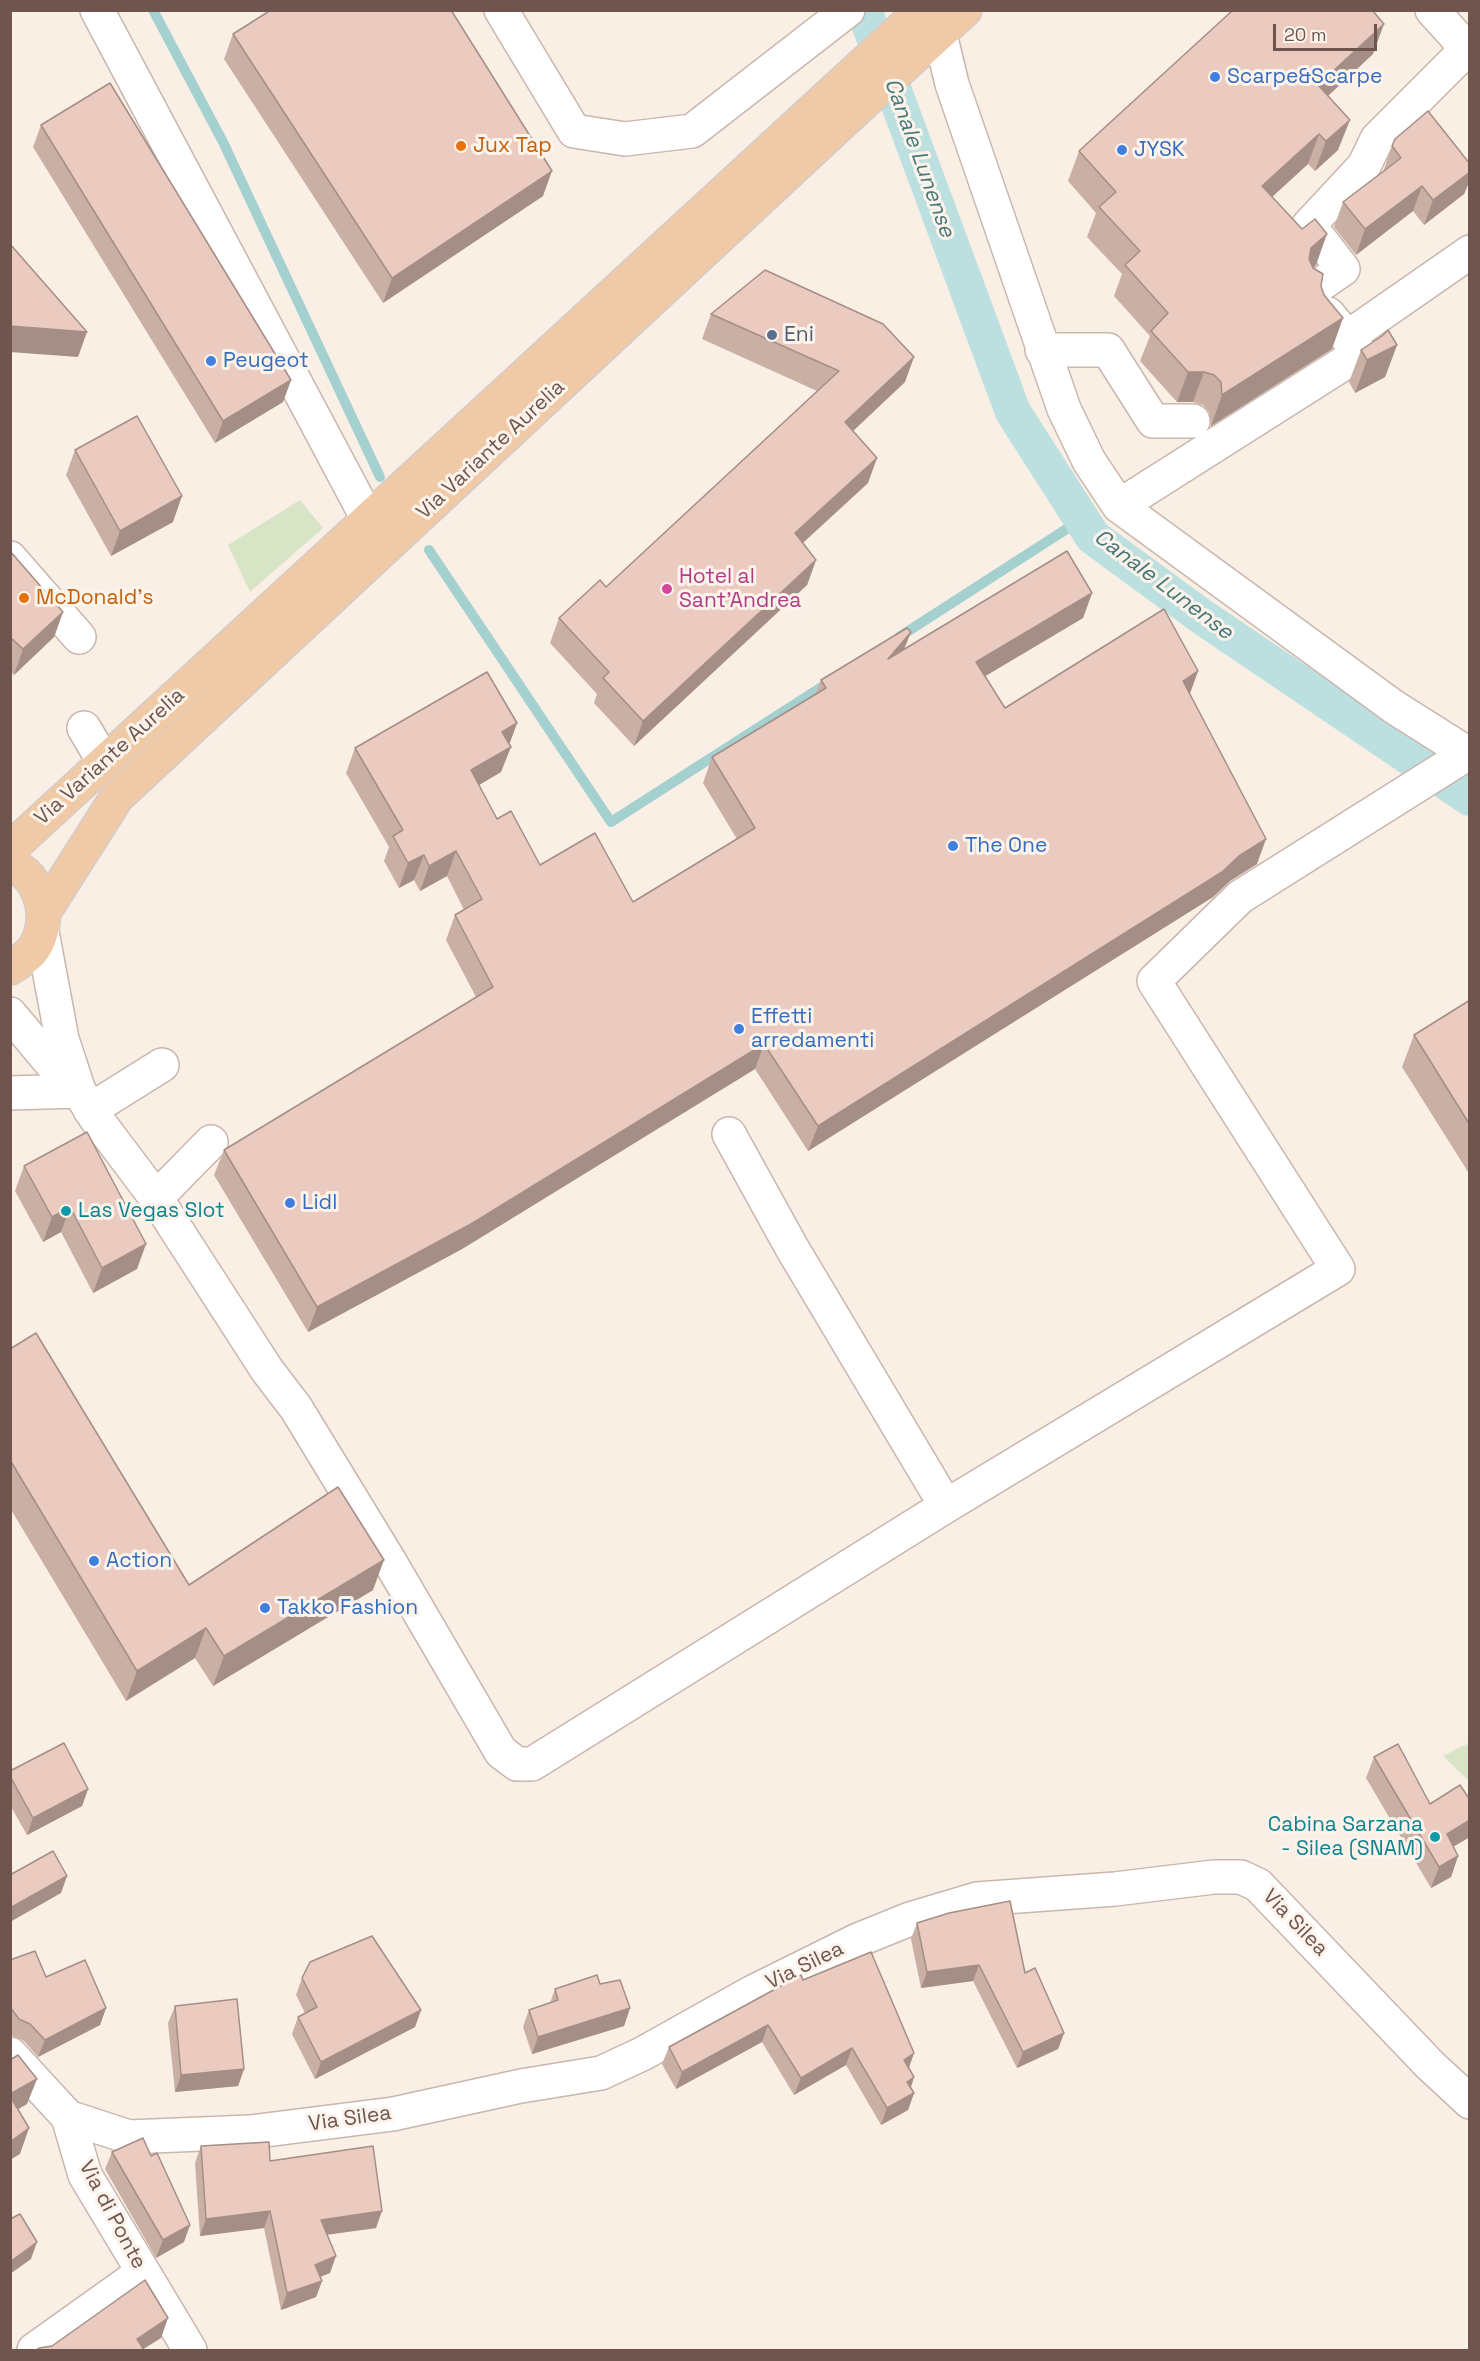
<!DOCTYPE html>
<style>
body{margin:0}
#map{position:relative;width:1480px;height:2361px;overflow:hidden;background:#f9efe5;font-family:"Space Grotesk",sans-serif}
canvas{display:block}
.frame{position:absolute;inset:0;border:12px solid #6f554e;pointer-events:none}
.scale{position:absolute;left:1273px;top:24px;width:104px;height:27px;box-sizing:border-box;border:3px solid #6f554e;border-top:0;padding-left:8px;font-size:18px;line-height:21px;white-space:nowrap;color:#6f554e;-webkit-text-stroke:4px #fcf3eb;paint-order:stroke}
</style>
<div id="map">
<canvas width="1480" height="2361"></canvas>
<div class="frame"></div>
<div class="scale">20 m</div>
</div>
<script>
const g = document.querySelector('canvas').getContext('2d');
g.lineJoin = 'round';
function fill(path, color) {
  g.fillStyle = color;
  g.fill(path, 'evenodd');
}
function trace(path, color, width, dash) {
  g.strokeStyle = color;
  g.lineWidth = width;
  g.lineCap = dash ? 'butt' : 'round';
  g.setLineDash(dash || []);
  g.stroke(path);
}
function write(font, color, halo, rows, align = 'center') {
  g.font = font + ' "Space Grotesk",sans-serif';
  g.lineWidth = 6;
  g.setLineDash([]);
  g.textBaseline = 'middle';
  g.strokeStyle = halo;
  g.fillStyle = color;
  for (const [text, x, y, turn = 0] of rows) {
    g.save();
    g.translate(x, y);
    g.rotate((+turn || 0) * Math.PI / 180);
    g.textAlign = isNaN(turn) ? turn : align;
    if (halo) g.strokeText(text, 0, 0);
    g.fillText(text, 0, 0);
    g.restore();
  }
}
const green = new Path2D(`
 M300,500L323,528L250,592L228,545Z
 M1469,1743V1781L1443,1756Z`);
const stream = new Path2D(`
 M153,10L223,142L380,477
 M429,550L611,822L828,683
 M899,637L1082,519`);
const canal = new Path2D(`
 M864,10L1013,412L1093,537L1201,616L1470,798`);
const minor = new Path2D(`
 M97,10L369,521
 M501,10L574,131L625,139L692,131L848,10
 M1432,10L1470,52
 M940,34L952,84L1064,409L1089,461L1119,506L1394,707L1470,755
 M1317,287L1343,269L1309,225L1364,166L1377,139L1467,49
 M1355,332L1470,252
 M1042,350H1108L1153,421H1193
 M1119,506L1360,353L1328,314
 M10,558L79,637
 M84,728L104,762
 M42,932L62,1039L79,1091L95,1117L156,1198L267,1370L296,1408L390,1562L501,1752L517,1764H532L946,1506L1338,1269L1154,981L1240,897L1470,752
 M10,1014L51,1063L71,1083
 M10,1093L79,1091
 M90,1110L162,1065
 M729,1134L792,1248L946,1506
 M156,1198L211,1142
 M10,2054L68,2117L85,2175L190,2350
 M68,2117L129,2137L250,2132L393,2114L521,2086L601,2073L642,2054L753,1992L858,1940L910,1919L977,1899L1115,1889L1214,1877H1241L1258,1885L1430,2065L1470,2102
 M34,2350L142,2273`);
const major = new Path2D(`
 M10,849L922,10
 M10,864C42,877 52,918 35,947C29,956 20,962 10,968
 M44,912L117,797L848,117L965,10`);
const wall = new Path2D(`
 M233,34L543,196L383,303L224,59Z
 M1373,54L1328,96L1338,150L1315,171L1308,164L1272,197L1316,265L1313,268L1321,286L1332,349L1211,426L1209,412L1203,405L1193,402H1177L1140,361L1150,336L1114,296L1122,274L1087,237L1096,213L1068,181L1079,151Z
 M41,125L291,380L283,402L215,443L33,147Z
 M1392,146L1470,164V180L1464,194L1424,225L1413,211L1356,255L1334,227L1343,202L1383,172Z
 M711,314L905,382L853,431L868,483L803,543L816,560L807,585L634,746L594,703L597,694L550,643L559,618L606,587L817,391L702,339Z
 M1397,345L1385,377L1355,393L1349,382L1361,350Z
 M75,450L173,522L111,556L66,475Z
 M10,551L63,612L54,637L14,675L10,671Z
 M1092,593L1083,618L985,676L1005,708L1198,671L1190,693L1257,864L1230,881L1213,897L808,1151L755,1069L462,1249L308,1332L214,1175L224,1150L476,997L446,940L455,915L464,910L447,876L420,891L414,880L399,888L384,861L389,847L346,773L355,748L517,723L509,744L501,772L479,785L497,819L540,865L633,902L737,839L703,783L712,757L815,695L821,680L904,649Z
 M1470,1000V1175L1402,1067L1414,1035Z
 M24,1166L137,1269L93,1293L61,1232L43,1242L15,1191Z
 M10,1349L189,1585L373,1590L213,1686L195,1658L126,1701L10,1508Z
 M1374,1757L1430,1804L1470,1800V1837L1453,1846L1458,1856L1451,1877L1431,1888L1366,1778Z
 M10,1771L88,1789L82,1806L27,1835L10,1805Z
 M917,1923L1025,1973L1064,2033L1058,2049L1017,2068L973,1981L921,1988L911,1939Z
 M10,1960L46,1977L106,2008L100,2025L38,2057L24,2041L13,2036L10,2033Z
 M302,1978L421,2010L415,2027L315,2079L292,2034L298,2017L305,2013L296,1995Z
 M803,1980L914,2053L909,2067L914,2077L911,2088L914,2093L908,2110L881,2125L846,2065L794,2095L762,2042L676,2089L662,2064L669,2047Z
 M600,1984L630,2008L624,2026L532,2054L523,2027L529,2010L550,2003L555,1989Z
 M175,2006L244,2069L238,2086L175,2092L168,2023Z
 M201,2146L270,2161L376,2228L327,2235L330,2273L320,2277L322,2281L316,2297L281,2310L264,2228L200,2236L195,2163Z
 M112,2152L184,2242L156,2258L105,2169Z`);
const shadedWall = new Path2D(`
 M1384,24L1373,54L1307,115L1318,85Z
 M1350,120L1338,150L1315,171L1326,141Z
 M1319,134L1308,164L1251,216L1262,186Z
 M552,171L543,196L383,303L392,278Z
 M1470,172V180L1464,194L1424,225L1433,200Z
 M1422,186L1413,211L1356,255L1365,229Z
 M1327,234L1316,265L1300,278L1311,248Z
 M1343,318L1332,349L1211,426L1222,395Z
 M10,326L87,332L78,357L10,352Z
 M1397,345L1385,377L1355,393L1367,360Z
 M914,357L905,382L836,447L845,422Z
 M1188,372H1204L1193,402H1177Z
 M291,380L283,402L215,443L223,421Z
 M877,458L868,483L786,558L795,533Z
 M182,496L173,522L111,556L120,531Z
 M816,560L807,585L634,746L643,721Z
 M1092,593L1083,618L967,687L976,662Z
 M63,612L54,637L14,675L23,649Z
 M911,632L901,657L888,659Z
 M1198,671L1189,696L1183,681Z
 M517,723L508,748L511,747L501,772L462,795L471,770L502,732Z
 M1266,839L1257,864L1230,881L1213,897L808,1151L818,1126Z
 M456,851L447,876L420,891L429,866Z
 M424,855L414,880L399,888L408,863Z
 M764,1044L755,1069L462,1249L308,1332L317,1307Z
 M70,1207L61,1232L43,1242L52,1217Z
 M146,1244L137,1269L93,1293L102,1268Z
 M384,1560L373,1590L213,1686L224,1656Z
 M206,1628L195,1658L126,1701L137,1671Z
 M88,1789L82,1806L27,1835L33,1818Z
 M1470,1820V1837L1439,1855L1447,1834Z
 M1458,1856L1451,1877L1431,1888L1439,1867Z
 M67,1876L61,1893L10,1922V1908Z
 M979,1965L973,1981L921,1988L927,1972Z
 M106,2008L100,2025L38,2057L45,2040Z
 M630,2008L624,2026L532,2054L538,2037Z
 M421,2010L415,2027L315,2079L321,2062Z
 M768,2025L762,2042L676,2089L682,2072Z
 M1064,2033L1058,2049L1017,2068L1023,2052Z
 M852,2048L846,2065L794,2095L801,2078Z
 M914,2053L908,2070L904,2060Z
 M244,2069L238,2086L175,2092L181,2075Z
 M914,2077L908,2094L907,2082Z
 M37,2079L27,2104L10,2114V2094Z
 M914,2093L908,2110L881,2125L887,2108Z
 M29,2128L20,2154L10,2160V2142Z
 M270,2211L264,2228L200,2236L206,2219Z
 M382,2211L376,2228L315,2236L321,2220Z
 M190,2225L184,2242L156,2258L163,2240Z
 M37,2242L31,2259L10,2274V2262Z
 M336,2256L330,2273L309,2281L315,2265Z
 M322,2281L316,2297L281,2310L287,2293Z
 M168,2318L161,2338L142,2350L137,2339Z`);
const building = new Path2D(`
 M271,10H451L552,171L392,278L233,34Z
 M1233,10H1372L1384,24L1318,85L1350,120L1326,141L1319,134L1262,186L1302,229L1315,219L1327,234L1311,248L1309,259L1313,268L1323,274L1321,286L1324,295L1343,318L1222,395L1221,382L1214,375L1204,372H1188L1151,331L1168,313L1125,265L1140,251L1099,207L1116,192L1079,151Z
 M110,83L291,380L223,421L41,125Z
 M1428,111L1470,164V172L1433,200L1422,186L1365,229L1343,202L1401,158L1392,146L1395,139Z
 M10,244L87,332L10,326Z
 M765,270L883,324L914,357L845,422L877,458L795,533L816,560L643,721L603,678L609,672L559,618L600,580L606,587L839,371L711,314Z
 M1388,330L1397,345L1367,360L1361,350L1382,336Z
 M137,416L182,496L120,531L75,450Z
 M10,551L63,612L23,649L10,637Z
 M1067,551L1092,593L976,662L1005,708L1164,609L1198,671L1183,681L1266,839L1239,856L1222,872L818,1126L764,1044L471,1224L317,1307L224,1150L493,987L455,915L482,899L456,851L429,866L424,855L408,863L393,836L403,830L355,748L487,672L517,723L502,732L511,747L471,770L497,819L511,811L540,865L595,833L633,902L755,828L712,757L826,688L821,680L907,628L911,632L888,659Z
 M1470,1000V1125L1414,1035Z
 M87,1132L146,1244L102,1268L70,1207L52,1217L24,1166Z
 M36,1333L189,1585L338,1487L384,1560L224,1656L206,1628L137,1671L10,1460V1349Z
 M64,1743L88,1789L33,1818L10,1776V1771Z
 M1398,1744L1430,1804L1460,1785L1470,1800V1820L1447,1834L1458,1856L1439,1867L1374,1757Z
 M53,1851L67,1876L10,1908V1875Z
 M1010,1901L1025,1973L1035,1968L1064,2033L1023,2052L979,1965L927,1972L917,1923L949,1913Z
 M372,1936L421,2010L321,2062L298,2017L317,2007L302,1978L310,1962Z
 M35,1951L46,1977L85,1960L106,2008L45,2040L30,2024L19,2019L10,2007V1960Z
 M871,1952L914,2053L904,2060L914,2077L907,2082L914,2093L887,2108L852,2048L801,2078L768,2025L682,2072L669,2047L801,1975L803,1980Z
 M597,1975L600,1984L620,1980L630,2008L538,2037L529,2010L558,2000L555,1989Z
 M237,1999L244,2069L181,2075L175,2006Z
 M18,2055L37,2079L10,2094V2060Z
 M10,2096L29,2128L10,2142Z
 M143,2138L151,2156L157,2153L190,2225L163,2240L112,2152Z
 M269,2142L270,2161L373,2146L382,2211L321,2220L336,2256L315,2265L322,2281L287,2293L270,2211L206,2219L201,2146Z
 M20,2214L37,2242L10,2262V2219Z
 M145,2280L168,2318L137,2339L144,2350H36L39,2348L52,2346Z`);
const markers = [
 [1215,77,6,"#3f7fe0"],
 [461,146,6,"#e8710a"],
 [1122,150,6,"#3f7fe0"],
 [772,335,6,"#5c6f8a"],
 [211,361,6,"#3f7fe0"],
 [667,589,6,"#d1479c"],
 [24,598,6,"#e8710a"],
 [953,846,6,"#3f7fe0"],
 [739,1029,6,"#3f7fe0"],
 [290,1203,6,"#3f7fe0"],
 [66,1211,6,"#0f9aa8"],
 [94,1561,6,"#3f7fe0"],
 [265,1608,6,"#3f7fe0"],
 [1435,1837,6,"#0f9aa8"]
];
const shopNames = [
 ["Scarpe&Scarpe",1227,77],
 ["JYSK",1134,150],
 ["Peugeot",223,361],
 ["The One",965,846],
 ["Effetti",751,1017],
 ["arredamenti",751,1041],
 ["Lidl",302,1203],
 ["Action",106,1561],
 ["Takko Fashion",277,1608]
];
const foodNames = [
 ["Jux Tap",473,146],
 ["McDonald's",36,598]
];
const serviceNames = [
 ["Eni",784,335]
];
const streetNames = [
 ["Via Variante Aurelia",491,450,-43],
 ["Via Variante Aurelia",110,757,-42],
 ["Via Silea",1295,1923,46],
 ["Via Silea",805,1966,-26],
 ["Via Silea",350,2119,-8],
 ["Via di Ponte",112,2215,62]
];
const hotelNames = [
 ["Hotel al",679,577],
 ["Sant'Andrea",679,601]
];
const cultureNames = [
 ["Las Vegas Slot",78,1211],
 ["Cabina Sarzana",1423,1825,"right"],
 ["- Silea (SNAM)",1423,1849,"right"]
];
const waterNames = [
 ["Canale Lunense",919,158,70],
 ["Canale Lunense",1163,585,37]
];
fill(green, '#d7e5c6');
trace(stream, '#a4d0d0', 10);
trace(canal, '#bce0e0', 36);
trace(minor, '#c9b6ad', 36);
trace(major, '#d4ccca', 36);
trace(minor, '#fff', 33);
trace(major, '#f0caa6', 33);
fill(wall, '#caafa5');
fill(shadedWall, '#a48e86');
fill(building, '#ebcbc0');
trace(building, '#a48e86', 1.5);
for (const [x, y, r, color] of markers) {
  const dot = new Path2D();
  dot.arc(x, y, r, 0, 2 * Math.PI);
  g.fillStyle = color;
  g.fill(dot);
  trace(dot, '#fcf3eb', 2);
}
write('21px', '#366cbe', '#fcf3eb', shopNames, 'left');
write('21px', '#c56008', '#fcf3eb', foodNames, 'left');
write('21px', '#4e5e75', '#fcf3eb', serviceNames, 'left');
write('21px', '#6f554e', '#fcf3eb', streetNames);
write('21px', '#b23c85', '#fcf3eb', hotelNames, 'left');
write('21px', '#0d838f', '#fcf3eb', cultureNames, 'left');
write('italic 22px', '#477779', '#fcf3eb', waterNames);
</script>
